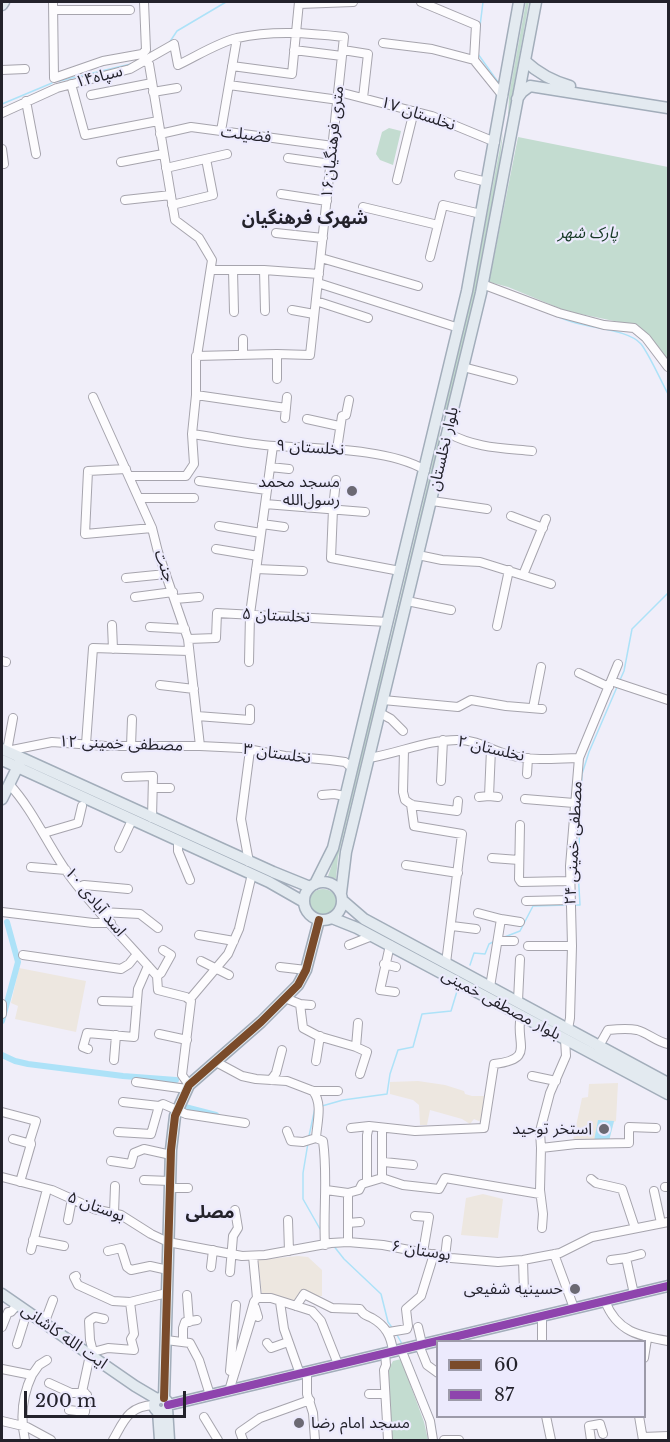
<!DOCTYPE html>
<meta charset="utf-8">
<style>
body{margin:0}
#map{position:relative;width:670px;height:1442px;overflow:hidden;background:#f0eef9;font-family:"Libre Baskerville",serif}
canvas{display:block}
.frame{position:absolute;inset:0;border:3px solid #23222b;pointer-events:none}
.legend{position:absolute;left:436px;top:1340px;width:210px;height:78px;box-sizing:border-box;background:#eceafd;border:2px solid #9c9aa9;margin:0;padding:8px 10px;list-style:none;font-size:18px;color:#23222b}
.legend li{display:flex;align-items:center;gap:12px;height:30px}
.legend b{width:30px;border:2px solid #9c9aa9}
.scale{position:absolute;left:24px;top:1391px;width:162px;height:27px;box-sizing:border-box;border:3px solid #23222b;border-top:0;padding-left:8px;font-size:18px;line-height:21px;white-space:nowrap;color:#23222b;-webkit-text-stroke:4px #eceafd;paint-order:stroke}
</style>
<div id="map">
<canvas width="670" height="1442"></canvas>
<div class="frame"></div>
<ul class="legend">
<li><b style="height:8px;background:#7a4b2a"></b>60</li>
<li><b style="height:8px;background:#8e44ad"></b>87</li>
</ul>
<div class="scale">200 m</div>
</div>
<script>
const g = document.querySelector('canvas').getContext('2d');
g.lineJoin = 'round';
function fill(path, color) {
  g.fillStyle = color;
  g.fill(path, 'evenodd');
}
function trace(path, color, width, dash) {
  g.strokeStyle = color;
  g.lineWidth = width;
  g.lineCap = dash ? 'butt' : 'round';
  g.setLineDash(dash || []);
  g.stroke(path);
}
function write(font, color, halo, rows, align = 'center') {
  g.font = font + ' "Libre Baskerville","Noto Sans Arabic",serif';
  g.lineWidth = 4.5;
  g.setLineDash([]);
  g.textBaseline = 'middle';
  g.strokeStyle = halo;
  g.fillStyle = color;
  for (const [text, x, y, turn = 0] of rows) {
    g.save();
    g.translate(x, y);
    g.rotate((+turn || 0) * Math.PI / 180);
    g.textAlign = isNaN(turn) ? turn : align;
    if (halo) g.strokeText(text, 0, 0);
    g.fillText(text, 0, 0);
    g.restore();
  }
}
const education = new Path2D(`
 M19,968L86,981L76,1032L15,1019L18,1006L11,1003Z
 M418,1081L445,1085L464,1091L465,1094L472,1096H484L481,1122L474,1119L470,1124L462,1119L430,1110L427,1125H420L419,1105L413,1100L390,1094V1082Z
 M618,1083L616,1121L614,1122L609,1141L573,1140L582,1098L588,1097L589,1084Z
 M483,1194L503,1199L498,1238L461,1235L466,1198Z
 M298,1256L308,1257L322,1270V1296H312L302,1290L297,1301L262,1295L258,1260Z`);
const green = new Path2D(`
 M526,2H529L508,119L509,95Z
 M389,128L401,131L393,165L380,160L376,154L382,132Z
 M503,132L498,178L466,338L445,422L444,406L479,256Z
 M518,137L668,167V363L651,338L638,326L566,311L508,287L489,282Z
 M440,431L439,447L338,857L336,879L328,876L335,856L393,628Z
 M309 903a14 14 0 1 1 28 0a14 14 0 1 1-28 0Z
 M401,1359L424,1422L428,1440H392L387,1372L393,1361Z`);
const water = new Path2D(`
 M598,1120L614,1121L609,1141H594Z`);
const stream = new Path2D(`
 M479,34L483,2
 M169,43L177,31L226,2
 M478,54L498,82
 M59,81L131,64
 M2,104L52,83
 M557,316C580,329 626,327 641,344C649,354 661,381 668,394
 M620,680L624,671L632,629L668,593
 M575,905H580L578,871L582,774L589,752L617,687
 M502,938L520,931L533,906L567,905
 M470,965L474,953L485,954L489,944L495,941
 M322,1106L343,1100L387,1094L390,1074L398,1050L413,1047L422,1014L451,1011L458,988
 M309,1136L315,1108
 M308,1143L303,1173V1199L320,1229
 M333,1245L344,1259L381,1294L388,1322L393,1329
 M396,1333L402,1344
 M407,1354L431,1413
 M434,1421L436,1434`);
const canal = new Path2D(`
 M2,1021L18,962L7,922
 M2,1055L15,1061L28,1064L123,1076L176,1080
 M185,1107L216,1115`);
const minor = new Path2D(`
 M53,2L54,78L103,61L142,54L146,50L144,2
 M421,2L476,25L474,60
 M299,4L353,2
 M54,10H130
 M383,43L432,49L474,60L503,96
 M294,50L342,56
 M343,50L368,54L363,98
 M146,62L149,64L175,220L199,238L212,260L197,356
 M232,66L292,74L299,2
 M2,70L25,69
 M71,84L85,135L158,121
 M229,85L339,100
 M153,92L177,88
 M339,92L432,116L495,142
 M91,95L152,83
 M26,101L36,154
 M2,113L57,88L130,69L174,44L178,65C197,56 217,43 237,38C273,30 309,33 344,37L310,355L277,354L196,356V395L192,434L194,464L186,476H129
 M221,131L237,38
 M160,134L191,127L333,146
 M2,149L4,164
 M288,158L331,164
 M121,162L163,154
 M166,168L227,154
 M459,175L487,182
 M397,180L414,111
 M281,194L327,201
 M125,200L171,195
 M172,205L213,195L206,159
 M363,207L438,225L443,205L481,214
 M276,233L323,238
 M430,257L438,225
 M321,258L418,286
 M211,270H264L319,274
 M233,270L234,312
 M264,270L265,311
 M318,283L459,328
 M482,284L559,313L604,325L634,328L646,338L668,367
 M316,301L368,318
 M292,310L314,314
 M243,339V355
 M463,367L513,380
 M277,379V354
 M196,395L286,408
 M93,397L152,528L158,552L188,639L200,746
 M285,418L287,397
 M307,419L339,426
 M448,433C475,448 502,448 532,451
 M192,434C220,438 247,444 275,446C318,449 388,448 425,470
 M337,449L342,416L346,415L349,400
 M270,467L289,469
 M126,469L88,471L85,534L152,528
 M336,480L333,509L331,558L400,571
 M199,481L267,490
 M139,498H194
 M432,501L487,509
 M265,504L365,512
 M511,516L543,528
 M262,524L284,527
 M219,526L261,533
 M216,549L258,556
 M418,555L442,560L480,562L551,584
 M256,569L303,571
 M523,575L546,519
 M126,578L166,574
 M135,597L173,592
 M175,599L199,597
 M407,601L451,610
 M112,625L113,649
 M497,626L509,570
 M150,627L185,629
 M188,639L216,638L217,613L388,622
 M2,661L6,662
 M249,662L250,614L273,446
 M579,673L609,687
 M611,681L668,700
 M160,685L194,689
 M383,700L458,707L471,700L506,706L542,709
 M533,708L541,667
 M380,713L391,719L403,731
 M197,716L250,720V709
 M13,718L7,751L52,742L106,746H200L242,748L285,756L330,760L345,762L352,768
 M86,744L93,648L189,651
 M131,746L132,719
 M491,749L489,796L498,797
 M404,750L403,792L405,800L412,805L457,811L458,801
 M369,758C400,753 429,739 460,740C477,740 493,751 509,755C532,761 556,759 579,758
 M527,774L528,758
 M126,777L153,776L152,818
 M441,781L443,740
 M9,784C35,812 49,849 72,879C98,913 129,944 157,976L158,990L186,997L191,1001L182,1075L189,1085
 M153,788H170
 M322,795L334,794L345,796
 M479,797L489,796
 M525,799L574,803
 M411,804L414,826L462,834L446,963
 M520,825L519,879L521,882L570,881
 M44,833L78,823L82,806
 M178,840V851L190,880
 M119,848L132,820
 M492,858L519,860
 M249,862L241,819L250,750
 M406,865L458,873
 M31,867L66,870
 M79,887L84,885L128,889
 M526,901L571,900
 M2,912L93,923H111
 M101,912L140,914L158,928
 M478,913L501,919L520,922
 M452,926L476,929
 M199,935L234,941
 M498,941H514
 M349,945L372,936
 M390,945L380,990L395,992
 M528,946H572
 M23,955L121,969L129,964L137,954
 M201,961L229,975
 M384,964L396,967
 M280,967L306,970
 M157,976L161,973L171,955L163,950
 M490,987L501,919
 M285,998L300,1004L311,1005
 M190,999L228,954L239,929L252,874
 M102,1001L137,1002
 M518,1001L520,959
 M2,1004V1014
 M300,1004L303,1028L318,1036L356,1047L367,1052L360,1074
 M568,1029L570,1018L572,946L570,866L579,758L618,664
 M159,1034L187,1040
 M599,1046L608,1030C617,1029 628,1028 637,1030C648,1033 657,1042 668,1044
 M356,1047L358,1023
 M88,1049L83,1047L87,1033L134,1037L138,989L148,966
 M114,1060L116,1035
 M316,1061L320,1036
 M216,1062L242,1076L256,1079L287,1081L313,1091H338
 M532,1076L556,1081
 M271,1080L276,1073L282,1050
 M136,1082L187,1089
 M313,1091C323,1104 317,1122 316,1138L323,1141C328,1176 323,1210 325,1245
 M123,1102L159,1106L163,1104L186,1114L245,1123
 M2,1112L36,1121L30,1140L31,1144
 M351,1128L369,1126
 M382,1128V1178
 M287,1131L291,1141L303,1142L316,1138
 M118,1132L151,1134L159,1106
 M13,1139L31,1144L20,1182
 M541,1148L576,1144L629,1143V1127L656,1128
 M111,1161L131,1164L134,1153L144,1149L171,1155
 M384,1162L413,1165
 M2,1177L52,1190L94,1209L121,1215L151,1234L168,1242L242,1256L265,1255L331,1243L348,1242L383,1245L451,1258L498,1262L523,1260L560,1253L592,1237L668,1222
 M591,1179L596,1183L622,1189L635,1228
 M144,1180L170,1181
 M367,1182V1135L369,1126L415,1131L484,1128L494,1064C537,1059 514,1043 521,1015
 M665,1187H668
 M170,1188H188
 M326,1190L348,1193L359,1190L362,1184L382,1178L403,1185L439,1189L445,1178L540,1194
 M654,1191L661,1223
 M348,1193V1242
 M114,1213L115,1186
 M415,1216L429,1217L423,1252
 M68,1220L72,1199
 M288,1220L289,1251
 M348,1223L360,1222
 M542,1228L543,1214L540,1190L541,1148L540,1131L550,1093L566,1056L565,1039
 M33,1240L64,1246
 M31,1250L47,1189
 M108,1251L121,1248L127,1267L131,1270L150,1266L168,1270
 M554,1254L574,1308
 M253,1256L257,1298H271L312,1311L321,1321L338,1364
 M445,1257L447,1240
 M523,1260L524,1293
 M611,1260L626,1258
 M211,1267L213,1250
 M230,1272L233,1236L238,1228L235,1210
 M76,1276L74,1277L78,1285L113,1301L130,1302L167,1293
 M634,1294L626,1258L641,1254
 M187,1295L189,1322
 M257,1298L254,1302L229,1391L255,1307L258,1317
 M605,1301C617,1332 639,1336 668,1341
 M280,1302L284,1329L300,1374
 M296,1306L304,1294L332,1308L360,1309C363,1315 366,1315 372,1318C386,1326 391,1336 393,1351
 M542,1316V1342
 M44,1324L53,1300
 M2,1327L8,1312H11L17,1305
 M418,1327L422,1344
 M389,1332L407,1329L408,1326L406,1309L421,1296L434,1254
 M166,1340L190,1343L199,1360L210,1395
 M183,1342V1328L185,1322L197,1320
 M267,1343L271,1348L288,1342
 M17,1344L27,1312
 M419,1345L427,1365L438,1373
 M401,1349L430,1421L433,1440
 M93,1352L108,1348L134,1350L131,1339L134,1334L130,1302
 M385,1353L386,1365L384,1370L388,1440
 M644,1358L647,1339
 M2,1369L32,1375C22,1396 20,1417 25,1440
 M230,1371L236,1305
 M307,1372V1394L313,1413L315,1440
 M32,1375L39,1365L47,1360
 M49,1383L71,1393H85
 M369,1394H385
 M69,1410L85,1412L87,1395L82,1392L90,1355L93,1352L90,1340L89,1321L95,1317L104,1319
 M546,1416L551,1440
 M639,1416L643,1440
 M204,1417L218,1440
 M2,1421L27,1427L51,1440
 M643,1437L668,1436
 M113,1440C124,1421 128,1406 154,1405
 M243,1440L240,1432L260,1418L310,1400
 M444,1440H459
 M591,1440L589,1426L600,1424L603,1434`);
const major = new Path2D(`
 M2,5L4,2
 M525,61C539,74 552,81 570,86
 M517,99L522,92L530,86L668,108
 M2,749L273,872L310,887
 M2,760L269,882L304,902
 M2,799L20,762
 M304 901a19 19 0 1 1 38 0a19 19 0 1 1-38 0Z
 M315,884L333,848L467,291L519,2
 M341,893L346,852L481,293L536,2
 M342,900L364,919L668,1083
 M332,918L357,928L668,1094
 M2,1294L135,1386L157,1399
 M164,1398L171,1150L175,1116L189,1085L261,1022L298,985L306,970L319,920
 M154 1405a7 7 0 1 1 14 0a7 7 0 1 1-14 0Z
 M168,1405L668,1286
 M167,1408L169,1440
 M158,1411L160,1440`);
const bus1 = new Path2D(`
 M164,1398L171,1150L175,1116L189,1085L261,1022L298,985L306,970L319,920`);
const bus2 = new Path2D(`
 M168,1405L668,1286`);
const markers = [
 [352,491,6,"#6b6973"],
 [604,1129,6,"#6b6973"],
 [575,1289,6,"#6b6973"],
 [299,1423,6,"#6b6973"]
];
const streetNames = [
 ["سپاه۱۴",99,77,-14],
 ["نخلستان ۱۷",418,114,18],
 ["فضیلت",246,135,7],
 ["۱۶متری فرهنگیان",333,142,-84],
 ["نخلستان ۹",310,448,4],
 ["بلوار نخلستان",444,449,-77],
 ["جنت",164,566,70],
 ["نخلستان ۵",276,616,3],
 ["مصطفی خمینی ۱۲",121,744,2],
 ["نخلستان ۲",491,749,13],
 ["نخلستان ۳",277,754,8],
 ["مصطفی خمینی ۲۴",574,843,-87],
 ["اسد آبادی ۱۰",95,902,50],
 ["بلوار مصطفی خمینی",501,1005,28],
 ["بوستان ۵",96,1207,20],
 ["بوستان ۶",421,1251,9],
 ["ایت الله کاشانی",64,1337,35]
];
const parkNames = [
 ["پارک شهر",588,233]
];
const poiNames = [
 ["مسجد محمد",340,482],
 ["رسول‌الله",340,500],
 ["استخر توحید",592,1129],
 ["حسینیه شفیعی",563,1289],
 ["مسجد امام رضا",311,1423,"left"]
];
const neighbourhoodNames = [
 ["شهرک فرهنگیان",305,219],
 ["مصلی",210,1213]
];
fill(education, '#ede7e0');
fill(green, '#c3dcd0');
fill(water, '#ade2f8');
trace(stream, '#ade2f8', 1.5);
trace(canal, '#ade2f8', 6);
trace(minor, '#a6a4ad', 10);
trace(major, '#a2adba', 13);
trace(minor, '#fdfcfe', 8);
trace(major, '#e3eaf0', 10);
trace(bus1, '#7a4b2a', 8);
trace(bus2, '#8e44ad', 8);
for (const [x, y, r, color] of markers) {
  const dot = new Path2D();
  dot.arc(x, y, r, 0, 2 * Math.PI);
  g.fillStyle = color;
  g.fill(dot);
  trace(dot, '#eceafd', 2);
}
write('16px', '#23222b', '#eceafd', streetNames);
write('italic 16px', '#153824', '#eceafd', parkNames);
write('16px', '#23222b', '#eceafd', poiNames, 'right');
write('bold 18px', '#23222b', '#eceafd', neighbourhoodNames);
</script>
